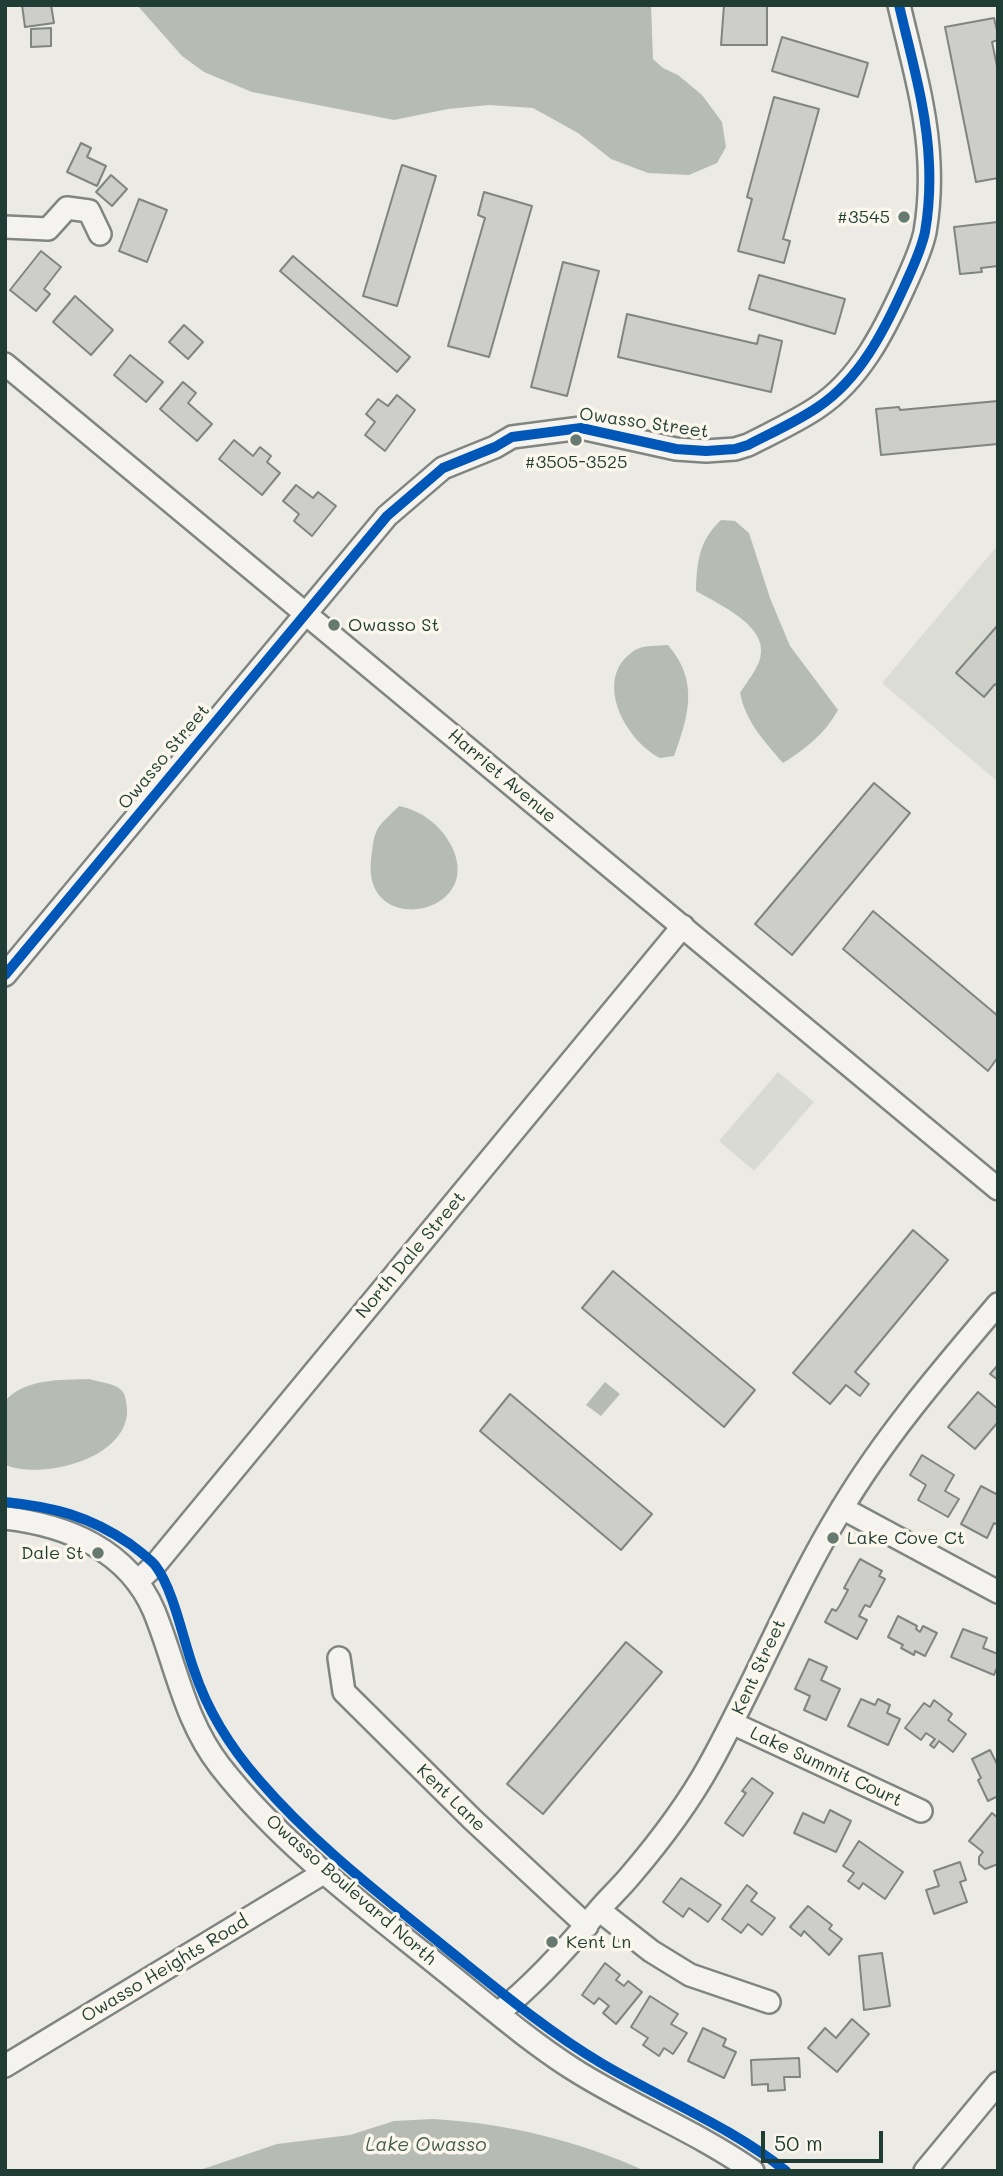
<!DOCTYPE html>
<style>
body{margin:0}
#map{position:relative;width:1003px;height:2176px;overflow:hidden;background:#ebeae4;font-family:Mali,sans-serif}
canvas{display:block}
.frame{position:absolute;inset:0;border:7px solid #1f3d34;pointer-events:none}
.scale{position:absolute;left:761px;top:2131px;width:122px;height:32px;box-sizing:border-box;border:4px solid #1f3d34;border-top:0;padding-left:9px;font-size:21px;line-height:24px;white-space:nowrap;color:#1f3d34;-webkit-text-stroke:5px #fbf7ec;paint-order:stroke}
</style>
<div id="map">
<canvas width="1003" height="2176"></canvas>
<div class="frame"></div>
<div class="scale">50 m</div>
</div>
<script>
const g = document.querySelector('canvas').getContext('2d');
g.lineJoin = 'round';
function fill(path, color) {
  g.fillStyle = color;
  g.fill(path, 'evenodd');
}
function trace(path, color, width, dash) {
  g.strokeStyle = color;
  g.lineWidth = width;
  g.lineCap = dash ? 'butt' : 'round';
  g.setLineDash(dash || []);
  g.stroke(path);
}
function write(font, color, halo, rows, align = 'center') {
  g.font = font + ' Mali,sans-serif';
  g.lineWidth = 7;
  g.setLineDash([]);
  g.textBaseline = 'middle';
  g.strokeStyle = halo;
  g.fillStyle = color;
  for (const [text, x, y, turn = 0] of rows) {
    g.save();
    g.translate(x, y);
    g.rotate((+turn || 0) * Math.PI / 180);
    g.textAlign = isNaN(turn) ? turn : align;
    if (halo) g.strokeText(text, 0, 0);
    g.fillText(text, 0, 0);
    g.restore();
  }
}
const built = new Path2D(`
 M998,545V782L882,683Z`);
const green = new Path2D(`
 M778,1072L814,1102L754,1171L719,1141Z`);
const water = new Path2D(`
 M137,5H651L653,59L663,68L678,75L702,95L722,122L726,147L717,163L689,175L648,173L611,159L578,133L533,108L489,105L448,109L394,120L252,92L204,72L182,56Z
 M721,520L735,521L749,533L770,598L790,646L838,710C825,734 805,749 783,763C764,741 746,722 740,693C747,682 756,671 760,659C770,626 718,604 696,591C697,561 699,541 721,520Z
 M668,645C699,681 689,715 674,756L660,758C625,740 591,678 635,650C643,645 658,646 668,645Z
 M399,806C422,811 441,825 452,847C485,916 362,938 371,860C375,826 375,830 399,806Z
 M89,1379C99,1382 113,1383 120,1389C126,1393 126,1402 127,1409C129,1459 42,1480 5,1465V1401C25,1378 62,1380 89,1379Z
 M605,1382L620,1394L601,1416L586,1405Z
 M433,2119C505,2123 580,2141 645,2171H197L277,2144L350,2135L394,2121Z`);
const building = new Path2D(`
 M22,5H51L54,23L25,27Z
 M724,5H767V45H721Z
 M994,18L998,35V40L992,42L998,71V178L976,182L945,27Z
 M51,28V46L31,47V29Z
 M782,37L868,63L858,97L772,71Z
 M774,97L819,109L783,239L790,241L784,263L738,251L752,199L747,197Z
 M81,143L91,148L87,157L106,166L97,186L67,172Z
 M402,165L436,176L397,306L363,296Z
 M111,175L127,189L112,206L96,192Z
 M484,192L532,206L489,357L448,346L485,218L478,215Z
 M139,199L167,210L147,262L119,251Z
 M998,222V266L981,268L982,272L960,274L954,227Z
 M41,251L61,267L44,289L50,294L36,311L10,290Z
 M293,256L410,357L397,372L280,271Z
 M563,262L599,271L567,396L531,387Z
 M759,275L845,299L835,334L749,309Z
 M75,296L113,330L91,355L53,322Z
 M627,314L757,344L759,335L782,341L771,392L618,357Z
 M184,325L203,342L188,359L169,342Z
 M130,355L163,382L146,402L114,375Z
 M183,382L196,393L188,403L212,424L197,441L160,409Z
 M397,395L415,410L385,451L365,435L375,422L366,414L378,399L388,406Z
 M998,401V444L881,455L876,409L899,407L900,410Z
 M234,440L253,456L260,447L271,456L267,462L280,473L262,495L219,459Z
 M296,485L313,498L318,492L336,506L312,536L294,521L299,514L283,501Z
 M998,625V687L995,684L984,697L956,673Z
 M874,783L910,813L792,955L755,924Z
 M873,911L998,1016V1057L988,1071L843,949Z
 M913,1230L948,1260L855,1372L869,1384L860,1396L846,1385L830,1404L793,1373Z
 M613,1271L755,1390L724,1427L582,1308Z
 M998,1365V1380L990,1374Z
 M978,1392L998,1409V1422L975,1449L948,1427Z
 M510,1394L652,1514L621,1550L480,1431Z
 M922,1455L954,1475L945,1491L959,1499L948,1517L918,1500L926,1485L910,1475Z
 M981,1486L998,1495V1525L994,1523L987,1538L961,1524Z
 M860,1559L882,1571L879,1576L885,1579L870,1607L865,1605L859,1616L867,1620L857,1639L825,1622L832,1609L836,1611L840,1605L848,1590L844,1588Z
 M898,1616L917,1626L916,1629L920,1632L923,1626L937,1633L925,1656L915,1651L914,1655L901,1648L903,1645L888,1637Z
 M963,1629L987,1638L983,1648L998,1654V1665L994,1675L951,1657Z
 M626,1642L662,1672L543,1814L507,1784Z
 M809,1659L827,1667L821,1680L840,1689L826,1720L804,1710L810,1696L795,1689Z
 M861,1699L875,1705L878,1699L890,1705L887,1713L900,1719L888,1745L848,1726Z
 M934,1700L952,1714L948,1720L966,1734L953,1752L939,1741L934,1748L930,1745L935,1739L926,1733L921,1740L905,1728L924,1703L930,1707Z
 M990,1750L998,1766V1796L988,1801L978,1780L981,1778L972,1759Z
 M752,1778L773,1793L743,1836L725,1823L746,1793L742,1791Z
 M830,1810L851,1821L836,1852L794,1833L803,1813L824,1823Z
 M992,1813L998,1818V1864L985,1869L979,1864V1857L983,1852L969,1841Z
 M859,1841L903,1872L885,1899L863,1883L859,1889L848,1881L854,1873L843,1866Z
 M960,1862L966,1880L960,1882L967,1902L934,1914L926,1890L939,1886L934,1871Z
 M681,1878L721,1905L708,1922L689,1908L683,1917L663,1902Z
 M747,1885L757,1893L751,1901L775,1918L762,1935L748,1924L741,1933L722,1919Z
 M808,1906L832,1925L829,1929L842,1939L829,1955L804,1931L801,1936L790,1927Z
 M882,1953L890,2006L864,2010L859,1956Z
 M605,1963L620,1975L616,1980L624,1986L628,1981L642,1992L616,2024L603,2013L609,2006L599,1998L594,2004L582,1995Z
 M650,1996L678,2014L671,2024L687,2033L673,2054L664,2048L659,2056L643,2045L648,2038L631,2027Z
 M852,2019L869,2034L837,2072L808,2048L825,2028L836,2038Z
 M703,2028L726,2039L723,2046L736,2052L724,2078L688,2061Z
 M799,2058L800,2077H784L785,2090L768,2091V2084L752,2085L751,2060Z`);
const minor = new Path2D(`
 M5,227L48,229L67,208L89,211L100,234
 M5,364L998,1189
 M5,975L387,516L443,468L495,447L512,437L581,428L676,449L706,451L735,449L748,445C771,433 796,422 818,407C860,379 884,331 904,287C912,269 921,251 925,232C929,209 930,185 929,163C927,110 911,57 899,5
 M842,1508L998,1592
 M5,1518C67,1525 128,1550 154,1611C176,1664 184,1720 220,1766C281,1844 363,1905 439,1966C483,2001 526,2039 573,2069C631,2106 696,2131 753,2171
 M137,1582L155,1565L683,926
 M339,1658L344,1692L472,1819L587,1926
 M732,1723L921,1811
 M599,1910L651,1951L690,1975L769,2002
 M498,2013C535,1984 568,1947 598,1911C608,1899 620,1888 630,1876C660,1841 688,1804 710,1764C756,1681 791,1592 841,1510C885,1436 942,1370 998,1304
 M5,2066L325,1872
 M925,2171L998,2083`);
const cycleway = new Path2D(`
 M5,975L387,516L443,468L495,447L512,437L581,428L676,449L706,451L735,449L748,445C771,433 796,422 818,407C860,379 884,331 904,287C912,269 921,251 925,232C929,209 930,185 929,163C927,110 911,57 899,5
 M5,1502C54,1507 89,1516 130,1544C138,1550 148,1557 155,1565C174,1590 183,1640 194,1670C208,1712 230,1747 259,1780C314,1844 381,1895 446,1948C496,1988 546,2030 601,2063C663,2100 730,2126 786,2171`);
const markers = [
 [904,217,7,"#667a72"],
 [576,440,7,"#667a72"],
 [334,625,7,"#667a72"],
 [833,1538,7,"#667a72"],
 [98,1553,7,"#667a72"],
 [552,1942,7,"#667a72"]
];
const poiNames = [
 ["#3545",890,217,"right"],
 ["#3505-3525",576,462,"center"],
 ["Owasso St",348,625],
 ["Lake Cove Ct",847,1538],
 ["Dale St",84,1553,"right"],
 ["Kent Ln",566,1942]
];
const streetNames = [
 ["Owasso Street",644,423,8],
 ["Owasso Street",164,757,-50],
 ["Harriet Avenue",502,776,40],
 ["North Dale Street",411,1255,-50],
 ["Kent Street",759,1667,-65],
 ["Lake Summit Court",826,1767,25],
 ["Kent Lane",451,1798,44],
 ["Owasso Boulevard North",351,1890,41],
 ["Owasso Heights Road",165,1969,-31]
];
const waterNames = [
 ["Lake Owasso",426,2145]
];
fill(built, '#dbdcd3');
fill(green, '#d9dbd2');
fill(water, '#b6bcb4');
fill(building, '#cdceca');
trace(building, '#808581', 2);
trace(minor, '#808581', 26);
trace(minor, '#f4f3ef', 21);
trace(cycleway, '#0057b8', 10);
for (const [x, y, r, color] of markers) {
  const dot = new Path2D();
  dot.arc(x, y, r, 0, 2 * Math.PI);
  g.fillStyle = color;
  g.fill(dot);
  trace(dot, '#fbf7ec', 2.5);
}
write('18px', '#1f3d34', '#fbf7ec', poiNames, 'left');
write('18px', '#1f3d34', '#fbf7ec', streetNames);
write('italic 19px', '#455d54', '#fbf7ec', waterNames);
</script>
